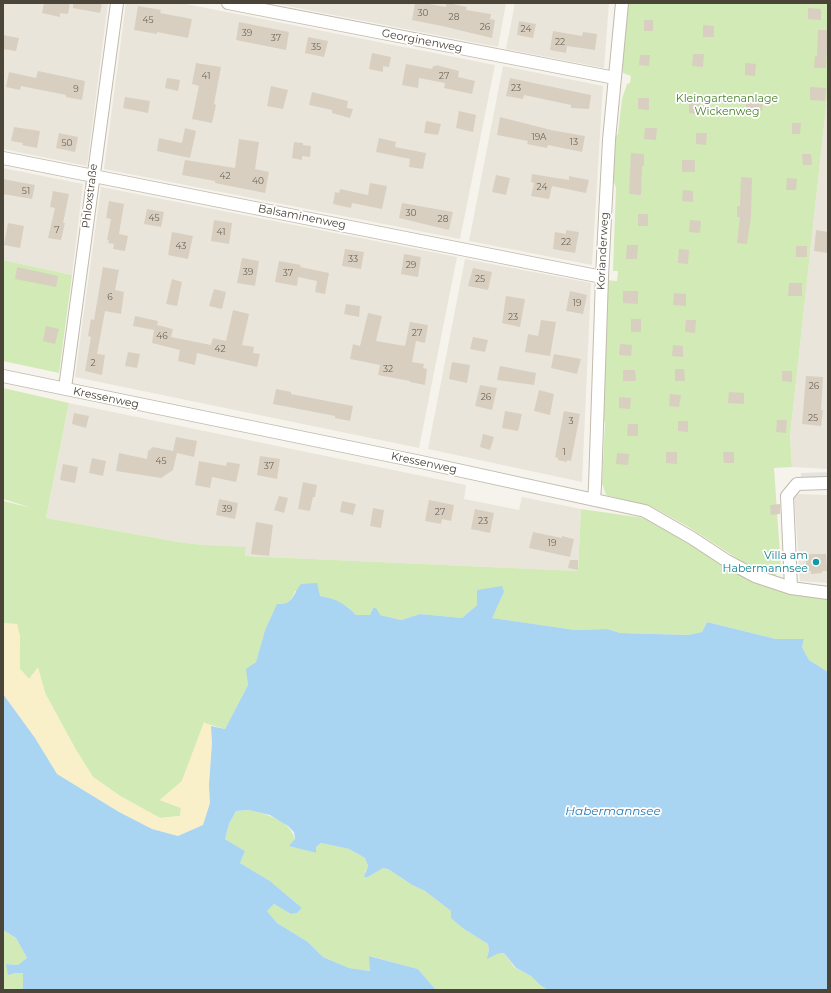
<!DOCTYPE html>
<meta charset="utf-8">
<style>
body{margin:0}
#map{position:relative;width:831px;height:993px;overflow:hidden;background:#f6f3ec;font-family:Montserrat,sans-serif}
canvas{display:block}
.frame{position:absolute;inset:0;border:4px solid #4b4439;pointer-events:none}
</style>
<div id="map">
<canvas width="831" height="993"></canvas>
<div class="frame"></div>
</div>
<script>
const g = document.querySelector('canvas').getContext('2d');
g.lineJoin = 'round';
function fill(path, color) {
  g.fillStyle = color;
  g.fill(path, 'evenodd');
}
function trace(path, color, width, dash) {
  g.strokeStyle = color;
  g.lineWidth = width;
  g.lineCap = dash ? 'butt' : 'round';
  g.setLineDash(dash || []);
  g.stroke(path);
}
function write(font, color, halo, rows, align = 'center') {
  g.font = font + ' Montserrat,sans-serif';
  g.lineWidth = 3.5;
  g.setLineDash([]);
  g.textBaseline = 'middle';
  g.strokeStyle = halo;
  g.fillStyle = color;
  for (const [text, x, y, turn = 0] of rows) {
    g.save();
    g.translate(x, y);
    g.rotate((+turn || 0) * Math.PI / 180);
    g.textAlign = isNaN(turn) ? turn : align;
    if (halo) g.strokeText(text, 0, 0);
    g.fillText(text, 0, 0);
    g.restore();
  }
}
const residential = new Path2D(`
 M3,3H108L87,166L3,149Z
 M126,3H181L495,65L460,239L104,169Z
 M272,3H506L498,47Z
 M515,3H609L604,68L506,49Z
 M503,66L603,86L592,265L469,241Z
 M828,89V469L792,467L790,436Z
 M3,168L83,184L72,275L3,260Z
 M101,187L457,257L419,448L75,377Z
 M465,259L591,283L582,482L428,449Z
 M69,403L466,485L464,499L519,510L522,497L581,509L578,571L245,556L246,548L203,545L178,542L46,518Z
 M794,494L828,495V583L800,581Z`);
const green = new Path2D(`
 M628,3H828V89L790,436L792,467L774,468L781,569L775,576L743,562L687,526L652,507L606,495L602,483L605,423L602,413L605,280L617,281L618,271H613L616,188L611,173L613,139L618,134L622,99L627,84L630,83L631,76L623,73L622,69Z
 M3,260L72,275L59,373L3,361Z
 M3,388L69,403L46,518L178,542L203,545L246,547L245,556L578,571L581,509L644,518L667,529L712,557L758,583L796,595L828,598V672L809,660L802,647L804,639H776L707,622L702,632L688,635L620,633L607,629L575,630L491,618L504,592L477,605L462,618L420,614L401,620L380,615L373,608L370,615H356C338,596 320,596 295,591C291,602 288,605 277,605L265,630L256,662L247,669L248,685L225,729L204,723L182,781L160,800L181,808L180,816L160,818L120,796L93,777L76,750L45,693L38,668L29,679L20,669L19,653L20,635L6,623L3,624V501L32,508L3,499Z
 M249,810C266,814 291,820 295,840L290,846L316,853V847L321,843L349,849L365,858L368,866L365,872L368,877L383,868L388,869L412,885L425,891L451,911L464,929L488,944L489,951L497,954L504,953L515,968L531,976L540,985L548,990H436L418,969L370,956V971L349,968L323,957L308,942L277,923L267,911L274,904L291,914L297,913L302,908L270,881L240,863L245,851L225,839L229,824L236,811Z
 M3,930L16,938L27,958L18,965L6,964L15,973H23V986L22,990H3Z`);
const sand = new Path2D(`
 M6,623L17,624C22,639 19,653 20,669L29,679L38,667L45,693L76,750L93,777L120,796L160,818L180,816L181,808L160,800L182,781L204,722L211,726L212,743L209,785L210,803L203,825L178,836L152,829L119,812L57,774L35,738L3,694V624Z`);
const parking = new Path2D(`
 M828,472V478L801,479V473Z`);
const water = new Path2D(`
 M317,583L320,596C337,599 344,603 356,615H370L373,608H376L380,615L401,620L420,614L462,618L477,605V590L502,586L504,592L492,618L575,630L607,629L620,633L688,635L702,632L707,622L776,639H804L802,647L809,660L828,672V990H548L540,985L531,976L516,968L504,953L497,954L487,959L489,951L488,944L464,929L451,918V911L425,891L412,885L388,869L383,868L368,877H364L368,866L365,858L349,849L321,843L316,847V853L289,846L295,839L294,832L288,826L270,815L249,810L236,811L229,824L225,839L245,851L240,863L270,881L302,908L297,913L291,914L274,904L267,911L277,923L308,942L323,957L349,968L370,971L369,956L418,969L436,990H22L23,986V973H15L8,975L6,964L18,965L27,958L16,938L3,930V694L35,738L57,774L119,812L152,829L178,836L203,825L210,803L209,785L212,743L211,726L225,729L248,685L246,669L256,662L265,630L277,604C294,605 292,595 301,584Z`);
const building = new Path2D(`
 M44,3H70L68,14L60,13V17L42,13Z
 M73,3H102L100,13L73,8Z
 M415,3H423L446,7V3H448L467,7L466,10L491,14L490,19L495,20L492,38L442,26L412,20Z
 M138,6L161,10L160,13L192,19L188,38L157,32V34L134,30Z
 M808,8L821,9V20L808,19Z
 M644,20H653V31H644Z
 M519,21L536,24L533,38L517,35Z
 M239,22L289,32L286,50L236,40Z
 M703,25L714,26V37H703Z
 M818,30H828L826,68H814L815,56H817Z
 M553,31L582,36L583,32L597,34L595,50L567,46L566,53L550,50Z
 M3,35L19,38L16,51L3,49Z
 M308,37L328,41L324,57L305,53Z
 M372,53L391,57L389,67L383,66V72L369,69Z
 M693,54H704L703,67L692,66Z
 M640,55H650L649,66L639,65Z
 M196,63L221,67L214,104L216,105L212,123L192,119L199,86L192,84Z
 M745,63L756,64L755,76L745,75Z
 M406,64L432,69L433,66H436V65L459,71L458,77L475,81L472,94L444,88L445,83L419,78L418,88L402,85Z
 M38,71L85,81L82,100L66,97V95L21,86L20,90L6,87L9,72L36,78Z
 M167,78L180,80L178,91L165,88Z
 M510,78L591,95L589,109L571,108V105L524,95L523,99L506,96Z
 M271,86L288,90L283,109L267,106Z
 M810,87L826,88L825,101L810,100Z
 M312,92L348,101L347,108L353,109L350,118L332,113V110L309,105Z
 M125,97L150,101L148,113L123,108Z
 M638,98H649V110L638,109Z
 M746,98H763L762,111L746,110Z
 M689,103H700L699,114L689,113Z
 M459,111L476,115L473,132L456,128Z
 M500,117L551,130L585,136L582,152L548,145L547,148L527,144L528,141L497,135Z
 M426,121L441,124L438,135L424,133Z
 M792,123H801L800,134H792Z
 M14,127L40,131L37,148L22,145L23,143L11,141Z
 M185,128L196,131L190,158L157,151L159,138L182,143Z
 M645,128H657L656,140L644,139Z
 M59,133L78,137L75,152L56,148Z
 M696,133H707L706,145L696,144Z
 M379,138L396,142L395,147L426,153L423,169L409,167L410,159L376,152Z
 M239,139L259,142L255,169L269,172L265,193L215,183V181L182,175L185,160L235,168Z
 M294,142L303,143V145L311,146L310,157L302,156V160L292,158Z
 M631,153L644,154V166H642L641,195L629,194Z
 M802,154H811L812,165H803Z
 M682,160H695V172H682Z
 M532,174L569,180V176L589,180L586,193L552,186L549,199L531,196L534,183L531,182Z
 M496,175L510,178L506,195L492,192Z
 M741,177L752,178L751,217L747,244L737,243L740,217H737V206H740Z
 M787,178L797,179L796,190H786Z
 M3,179L35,185L32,199L3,194Z
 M370,183L387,186L382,209L352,203L351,208L333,204L335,192L339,193L340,189L368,195Z
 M683,190L693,191V202L682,201Z
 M53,191L69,194L63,223H65L61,240L48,238L55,208L50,207Z
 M109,201L124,204L119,234L128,236L125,251L113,249L114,244L108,243L109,240H107L111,219L106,218Z
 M402,203L453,212L449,230L399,218Z
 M147,209L164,212L161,227L144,224Z
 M638,214H648V226H638Z
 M214,220L232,223L229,244L211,241Z
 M690,220L701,221L700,233L689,232Z
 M8,223L24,226L20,248L4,245Z
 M566,230L579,232L575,253L553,249L555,232L566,234Z
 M816,230L828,232V253L814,251Z
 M172,232L193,236L188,259L168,255Z
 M627,245H638L637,259H626Z
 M796,246H807V257H796Z
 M345,249L364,252L361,269L342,266Z
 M679,249L689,250L688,264L678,263Z
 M404,254L421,257L418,277L401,274Z
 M242,258L259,261L255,286L237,283Z
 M279,261L301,265L300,267L329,273L325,294L315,292L317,281L298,277L297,286L275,282Z
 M17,267L58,276L56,287L15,279Z
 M103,267L119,270L115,290L124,292L121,314L105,311L97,354L105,355L102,375L85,371L91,337L88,336L91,319L94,320Z
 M473,268L492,272L488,290L468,286Z
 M172,279L182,282L177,306L166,304Z
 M789,283H802V296H788Z
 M214,289L226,292L222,309L209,306Z
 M570,291L587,295L583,314L566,311Z
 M623,291H638V304L623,303Z
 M674,293L686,294V306L673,305Z
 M506,296L525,299L520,327L502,323Z
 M346,304L360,306L359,317L344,314Z
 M233,310L249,314L242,345L254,347L253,353L260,354L257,367L197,353L195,365L178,361L180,350L152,343L154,330L133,326L135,316L158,321L157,325L173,329L171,337L211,345L213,338L226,341Z
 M368,313L382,316L376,341L405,346L410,322L428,325L425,343L416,341L412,362L424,364L423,368L427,369L425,385L410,382V381L378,375L380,365L350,359L353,344L360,346Z
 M631,319H641V332H631Z
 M541,320L556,322L550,356L525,352L528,334L538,336Z
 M686,320H696L695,333L685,332Z
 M46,326L59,329L55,344L43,341Z
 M473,337L488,340L485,352L470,349Z
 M620,344L632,345L631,356L619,355Z
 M673,345L683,346V357L672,356Z
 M128,352L140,354L137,368L125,366Z
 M554,354L581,359L577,374L551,368Z
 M452,362L470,365L467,383L449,379Z
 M500,366L536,373L534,385L497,380Z
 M675,369H684L685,381H675Z
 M623,370H635L636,381H623Z
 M782,371H792V382L782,381Z
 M806,376L823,377L821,410H823L821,426L802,424Z
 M480,385L497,388L492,410L475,406Z
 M276,389L291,392V394L353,406L350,421L335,418V416L273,404Z
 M539,390L554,394L550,415L534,411Z
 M729,392L744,393V404L728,403Z
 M670,394L681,395L679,407L669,406Z
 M619,397L631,398L630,409L619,408Z
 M505,411L522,414L518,431L502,428Z
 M564,411L580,414L571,461L567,460V462L558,460V458L555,457Z
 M74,413L89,416L86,428L72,424Z
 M777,420H787L786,433L776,432Z
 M678,421H688V432L678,431Z
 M628,424H638V436H627Z
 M483,434L494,437L490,450L480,447Z
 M176,437L197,441L194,457L177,453L173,470L161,478L116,471L119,453L147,459L148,451L153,447L173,451Z
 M666,452H677V464L666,463Z
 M723,452H734V463H724Z
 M617,453L629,454L628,465L616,464Z
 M260,456L280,459L277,479L257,475Z
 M92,458L106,461L103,476L89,473Z
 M199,461L226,466L227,462L240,464L236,482L212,477L210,488L195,485Z
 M63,464L78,467L75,483L60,480Z
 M303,482L317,485L315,497H313L310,511L298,509Z
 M279,496L288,498L284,513L274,510Z
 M219,499L238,503L235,519L216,515Z
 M429,500L454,505L451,521L442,519L441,524L425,521Z
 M342,501L356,504L353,515L340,512Z
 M780,504V514L771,515L770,505Z
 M373,508L384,510L381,528L370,526Z
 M475,509L494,513L490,533L471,529Z
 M256,522L273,525L269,556L251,554Z
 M533,532L562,538V536L574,539L570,557L529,548Z
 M806,554H826L827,571H822V573L811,574V571H806Z
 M570,560H578V570L568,568Z`);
const street = new Path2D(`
 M228,3L615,78
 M3,158L602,277
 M3,376L421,462L645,511L692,538L727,561L755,576L791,588L828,593
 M65,388L117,3
 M594,499L595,486L602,277L605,217L609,140L622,3
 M791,588L787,496L797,484L828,483`);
const markers = [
 [816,562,4,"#0f9aa8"]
];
const numberNames = [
 ["30",423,13],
 ["28",454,17],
 ["45",148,20],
 ["26",485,27],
 ["24",526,29],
 ["39",247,33],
 ["37",276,38],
 ["22",560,42],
 ["35",316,47],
 ["41",206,76],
 ["27",444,76],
 ["23",516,88],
 ["9",76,89],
 ["19A",539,137],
 ["13",574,142],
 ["50",67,143],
 ["42",225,176],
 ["40",258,181],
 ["24",542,187],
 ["51",26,191],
 ["30",411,213],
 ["45",154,218],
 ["28",443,219],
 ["7",57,230],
 ["41",221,232],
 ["22",566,242],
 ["43",181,246],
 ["33",353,259],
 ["29",411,265],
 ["39",248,272],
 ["37",288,273],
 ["25",480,279],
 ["6",110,297],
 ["19",577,303],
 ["23",513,317],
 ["27",417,333],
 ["46",162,336],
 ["42",220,349],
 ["2",93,363],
 ["32",388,369],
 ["26",814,386],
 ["26",486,397],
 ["25",813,418],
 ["3",571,421],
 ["1",564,452],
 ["45",161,461],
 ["37",269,466],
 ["39",227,509],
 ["27",440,512],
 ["23",483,521],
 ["19",552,543]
];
const streetNames = [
 ["Georginenweg",422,41,11],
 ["Phloxstraße",90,196,-83],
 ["Balsaminenweg",302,217,11],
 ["Korianderweg",603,251,-87],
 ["Kressenweg",106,398,12],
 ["Kressenweg",424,463,12]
];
const parkNames = [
 ["Kleingartenanlage",727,99],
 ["Wickenweg",727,112]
];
const cultureNames = [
 ["Villa am",808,556],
 ["Habermannsee",808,569]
];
const waterNames = [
 ["Habermannsee",613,811]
];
fill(residential, '#eae5da');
fill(green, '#d2eab5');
fill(sand, '#f9efc9');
fill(parking, '#e5e3e0');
fill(water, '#a9d4f2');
fill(building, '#d8cfc1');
trace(street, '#c2bbae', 14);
trace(street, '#fff', 12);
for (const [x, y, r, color] of markers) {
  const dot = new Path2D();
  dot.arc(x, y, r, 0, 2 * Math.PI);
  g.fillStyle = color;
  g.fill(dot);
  trace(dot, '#fff', 1.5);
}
write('9px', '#6e675b', null, numberNames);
write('11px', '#4b4439', '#fff', streetNames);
write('11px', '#4a7f2a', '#fff', parkNames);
write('11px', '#0d838f', '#fff', cultureNames, 'right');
write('italic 12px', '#2e7ab2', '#fff', waterNames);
</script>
